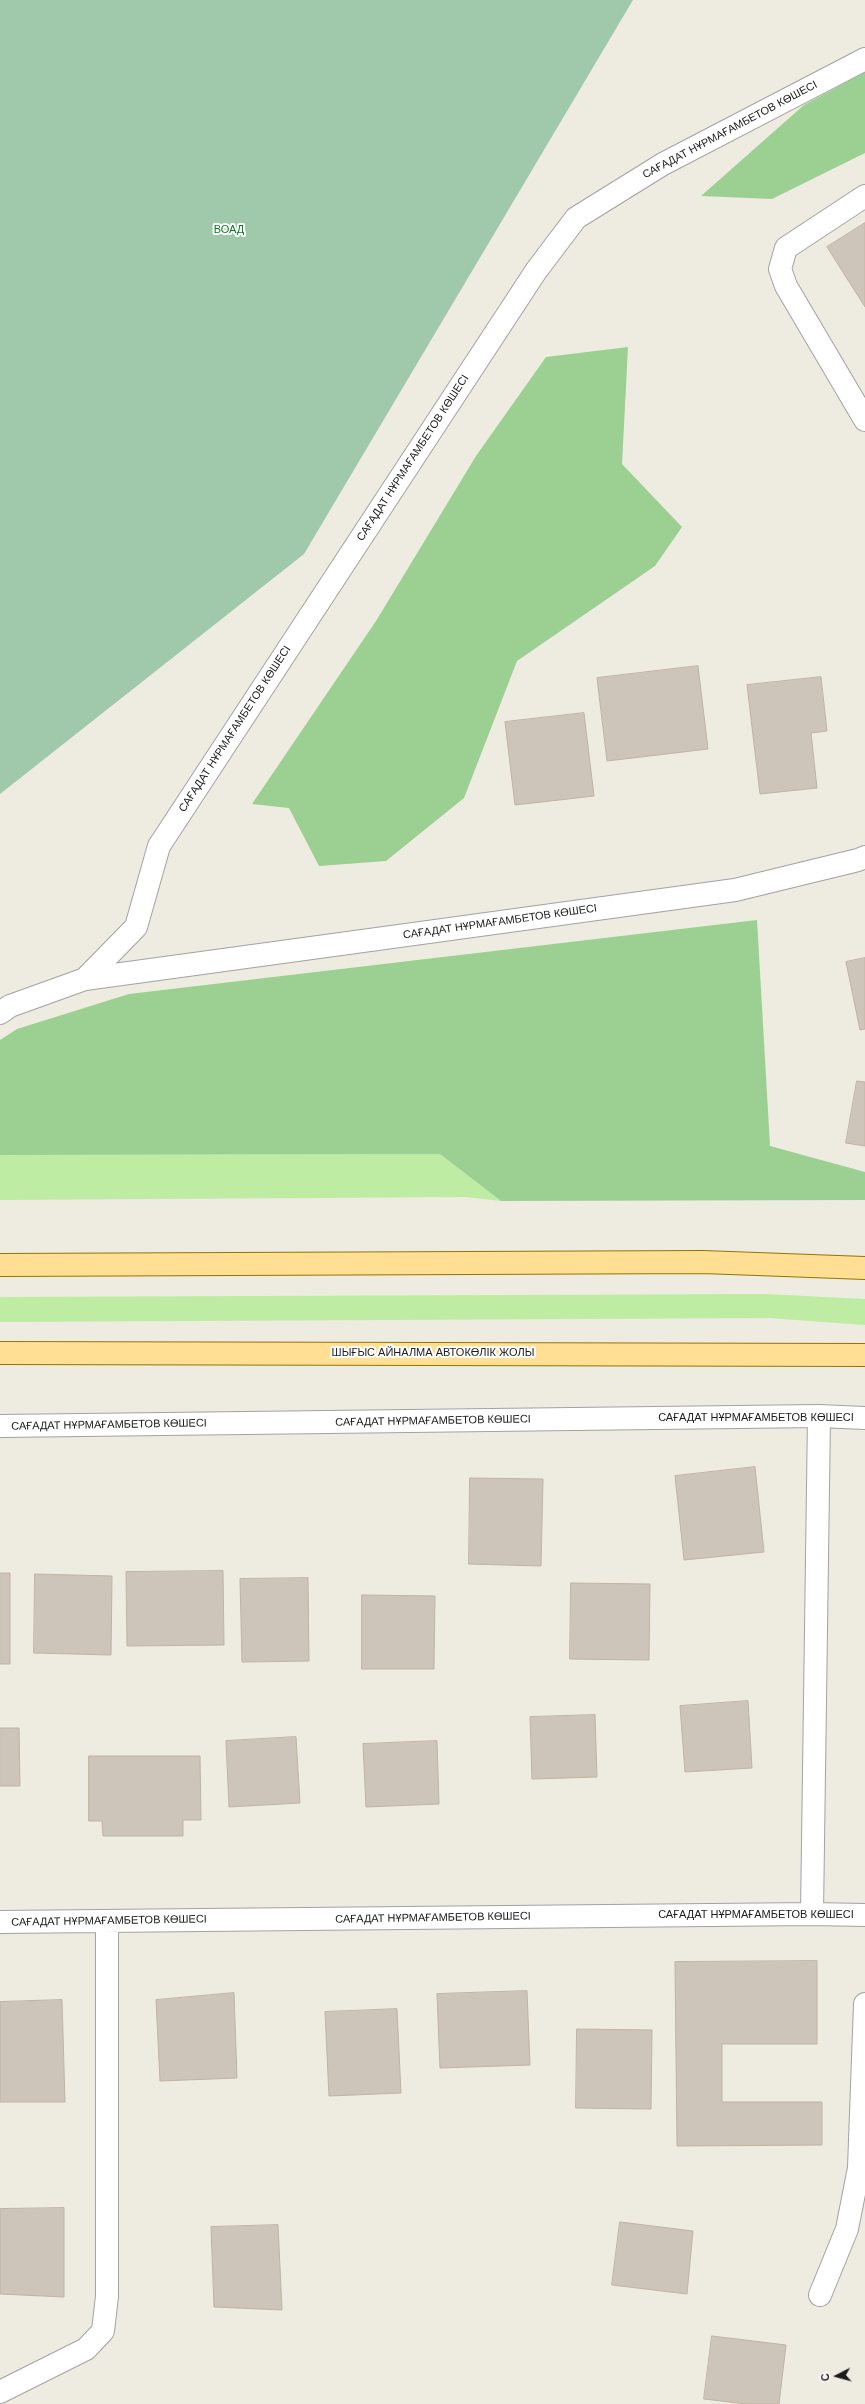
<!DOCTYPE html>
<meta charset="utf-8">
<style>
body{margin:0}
#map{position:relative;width:865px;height:2404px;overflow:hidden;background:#eeebe0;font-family:Arial,sans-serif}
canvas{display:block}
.north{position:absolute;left:817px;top:2356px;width:40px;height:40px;-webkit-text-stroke:3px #fff;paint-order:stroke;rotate:264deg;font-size:11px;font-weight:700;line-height:16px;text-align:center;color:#1b1b1b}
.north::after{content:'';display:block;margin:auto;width:14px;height:18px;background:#1b1b1b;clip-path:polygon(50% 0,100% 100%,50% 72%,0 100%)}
</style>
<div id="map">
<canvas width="865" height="2404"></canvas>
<div class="north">С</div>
</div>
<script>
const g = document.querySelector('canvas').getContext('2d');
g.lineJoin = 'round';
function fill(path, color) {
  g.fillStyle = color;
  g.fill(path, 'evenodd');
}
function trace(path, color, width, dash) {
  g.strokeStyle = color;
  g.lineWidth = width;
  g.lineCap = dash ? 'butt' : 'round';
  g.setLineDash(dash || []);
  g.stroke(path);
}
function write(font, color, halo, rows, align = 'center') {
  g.font = font + ' Arial,sans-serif';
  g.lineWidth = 4;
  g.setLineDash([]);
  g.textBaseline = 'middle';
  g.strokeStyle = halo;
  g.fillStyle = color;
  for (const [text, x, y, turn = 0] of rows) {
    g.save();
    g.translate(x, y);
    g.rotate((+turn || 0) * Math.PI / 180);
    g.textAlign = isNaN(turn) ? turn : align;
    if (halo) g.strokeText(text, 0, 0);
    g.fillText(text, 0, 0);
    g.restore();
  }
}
const grass = new Path2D(`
 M440,1154L501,1201L466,1197L0,1200V1155Z
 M765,1294L865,1299V1325L769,1318L0,1322V1297Z`);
const forest = new Path2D(`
 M865,72V153L772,199L701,196L804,105Z
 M628,347L622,464L682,527L655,566L517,661L464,798L386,861L319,866L289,808L252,804L376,621L476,456L546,357Z
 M757,920L770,1146L865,1172V1200L501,1201L440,1154L0,1155V1040L17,1029L129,994Z`);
const cemetery = new Path2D(`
 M0,0H633L304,554L0,794Z`);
const building = new Path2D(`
 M865,223V307L827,247Z
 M698,666L708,749L607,761L597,678Z
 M821,677L827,731L811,733L817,788L760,794L747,685Z
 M584,713L594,796L515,805L505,722Z
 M865,958V1029L860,1030L846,962Z
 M857,1081L865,1082V1146L846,1143Z
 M755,1467L764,1552L684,1560L675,1476Z
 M470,1478L543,1479L541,1566L469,1564Z
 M223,1571L224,1645L127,1646L126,1572Z
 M0,1573H10V1664H0Z
 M35,1574L112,1576L111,1655L34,1653Z
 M308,1578L309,1661L242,1662L240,1579Z
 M571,1583L650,1584L649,1660L570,1659Z
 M362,1595L435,1596L434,1669H362Z
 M748,1701L752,1768L685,1772L680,1706Z
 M595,1715L597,1777L532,1779L530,1717Z
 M0,1728H19L20,1786H0Z
 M296,1737L300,1803L229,1807L226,1741Z
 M437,1741L439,1804L366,1807L363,1744Z
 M89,1756H200L201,1820H183V1836H103L102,1821H89Z
 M817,1961V2044H722V2102H822V2145L677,2146L675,1962Z
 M527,1991L530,2065L440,2068L437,1994Z
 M234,1993L237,2078L160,2081L156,2000Z
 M62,2000L65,2102H0V2002Z
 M397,2009L401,2093L329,2096L325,2012Z
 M577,2029L652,2030L651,2109L576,2108Z
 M64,2208V2297L0,2294V2209Z
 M620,2222L693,2231L687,2294L612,2285Z
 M278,2225L282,2310L214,2307L211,2227Z
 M712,2336L786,2345L779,2404H746L704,2399Z`);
const minor = new Path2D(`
 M865,196L786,248L780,269L786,286L865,420
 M85,979L136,927L159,846L536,271L576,218L663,164L865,59
 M0,1013L10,1006L85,979L735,890L858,860L865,857
 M0,1426L819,1416L865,1418
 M812,1914L819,1416
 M0,1922L812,1914L865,1915
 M820,2295L847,2229L859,2168L865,2004
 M0,2392L86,2349L103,2331L107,2296V1921`);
const major = new Path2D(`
 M0,1265L703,1262L865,1268
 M0,1353L865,1355`);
const streetNames = [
 ["САҒАДАТ НҰРМАҒАМБЕТОВ КӨШЕСІ",730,130,-28],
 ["САҒАДАТ НҰРМАҒАМБЕТОВ КӨШЕСІ",413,458,-57],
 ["САҒАДАТ НҰРМАҒАМБЕТОВ КӨШЕСІ",235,729,-57],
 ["САҒАДАТ НҰРМАҒАМБЕТОВ КӨШЕСІ",500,922,-8],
 ["ШЫҒЫС АЙНАЛМА АВТОКӨЛІК ЖОЛЫ",433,1353],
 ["САҒАДАТ НҰРМАҒАМБЕТОВ КӨШЕСІ",756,1418],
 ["САҒАДАТ НҰРМАҒАМБЕТОВ КӨШЕСІ",433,1421,-1],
 ["САҒАДАТ НҰРМАҒАМБЕТОВ КӨШЕСІ",109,1425,-1],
 ["САҒАДАТ НҰРМАҒАМБЕТОВ КӨШЕСІ",756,1915],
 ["САҒАДАТ НҰРМАҒАМБЕТОВ КӨШЕСІ",433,1918,-1],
 ["САҒАДАТ НҰРМАҒАМБЕТОВ КӨШЕСІ",109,1921,-1]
];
const parkNames = [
 ["ВОАД",229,230]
];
fill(grass, '#bdeca2');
fill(forest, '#9cd092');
fill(cemetery, '#a0c8ab');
fill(building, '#cdc5b9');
trace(building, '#c0b3a2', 1);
trace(minor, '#a2a2a2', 24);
trace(major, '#937500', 24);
trace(minor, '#fff', 22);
trace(major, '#ffdf94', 22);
write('11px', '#1b1b1b', '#fff', streetNames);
write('11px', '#057d1f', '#fff', parkNames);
</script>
